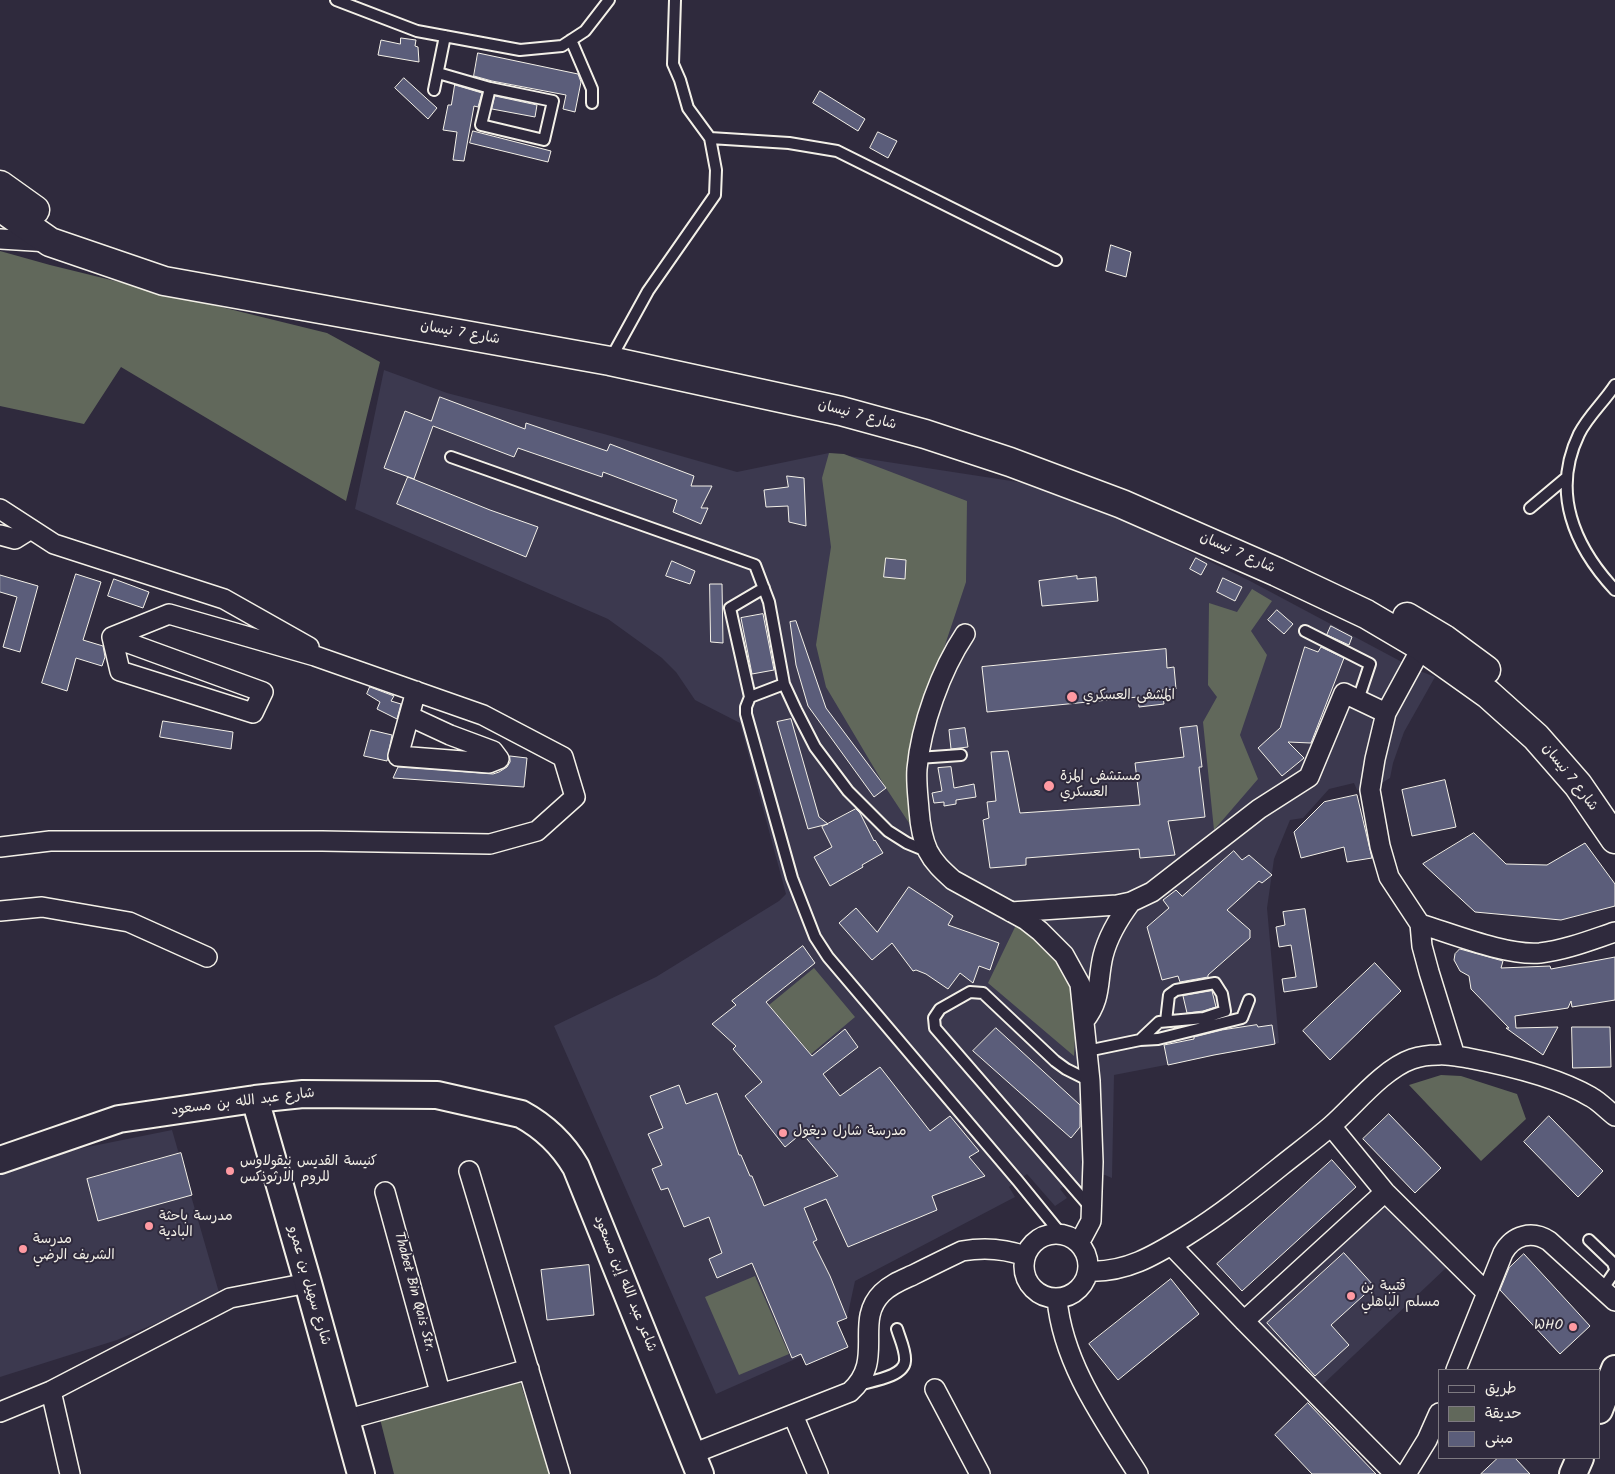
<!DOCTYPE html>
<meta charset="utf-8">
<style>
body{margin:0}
#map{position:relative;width:1615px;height:1474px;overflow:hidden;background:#2f2a3d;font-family:Kalam,"Playpen Sans Arabic",sans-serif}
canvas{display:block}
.legend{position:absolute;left:1438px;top:1369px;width:162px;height:90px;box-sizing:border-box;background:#2f2a3d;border:1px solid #7e7a81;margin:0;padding:6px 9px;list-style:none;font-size:15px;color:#f4f1e8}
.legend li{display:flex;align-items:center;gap:10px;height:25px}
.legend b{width:25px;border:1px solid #7e7a81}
</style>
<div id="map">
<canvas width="1615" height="1474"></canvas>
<ul class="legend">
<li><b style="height:6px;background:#2f2a3d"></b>طريق</li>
<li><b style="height:14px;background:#61685b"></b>حديقة</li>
<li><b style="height:14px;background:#5b5d7a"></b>مبنى</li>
</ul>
</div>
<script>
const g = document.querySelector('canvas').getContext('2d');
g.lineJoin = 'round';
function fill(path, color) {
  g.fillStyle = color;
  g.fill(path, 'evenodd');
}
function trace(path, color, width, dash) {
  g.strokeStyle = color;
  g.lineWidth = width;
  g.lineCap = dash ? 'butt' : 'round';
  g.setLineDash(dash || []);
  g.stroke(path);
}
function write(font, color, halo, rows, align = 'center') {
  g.font = font + ' Kalam,"Playpen Sans Arabic",sans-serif';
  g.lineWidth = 4;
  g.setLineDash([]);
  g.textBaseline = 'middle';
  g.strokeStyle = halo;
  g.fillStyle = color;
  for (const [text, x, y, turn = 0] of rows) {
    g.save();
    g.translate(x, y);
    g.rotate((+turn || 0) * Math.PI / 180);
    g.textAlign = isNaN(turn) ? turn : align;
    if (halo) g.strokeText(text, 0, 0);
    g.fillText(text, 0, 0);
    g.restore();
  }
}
const built = new Path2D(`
 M384,370L447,393L604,434L737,472L829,453L1057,488L1250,581L1415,669L1435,677L1404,732L1393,763L1390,778L1370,790H1357L1354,783L1329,789L1303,818L1290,820L1274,859L1267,908L1279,1043L1114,1075L1112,1178L1105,1175L1087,1176L1088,1182L1079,1185L1076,1181L1069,1183L1060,1189L1067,1198L1055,1206L1027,1174L1009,1187L1015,1197L855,1281L847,1318L838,1322L848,1347L806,1365L802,1356L716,1394L554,1026L656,977L779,901L786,894L740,723L695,700L676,672L662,658L608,619L355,509Z
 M172,1130L220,1296L117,1340L0,1377V1175L63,1152Z
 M1384,1202L1447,1267L1317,1390L1255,1324Z`);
const green = new Path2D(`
 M0,251L50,265L327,333L380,362L346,501L121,367L84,424L0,406Z
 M829,453L844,454L967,501L966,582L911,747V826L886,788L826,687L816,645L831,547L822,478Z
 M1252,589L1272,601L1251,631L1267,655L1240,735L1258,779L1214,830L1203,722L1217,697L1208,685L1209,603L1237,612Z
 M1016,925L1039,938L1066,971L1077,1005L1074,1056L988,983Z
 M814,968L855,1017L811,1054L769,1005Z
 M1441,1075L1461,1076L1517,1094L1526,1119L1481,1161L1409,1085Z
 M755,1276L789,1354L739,1375L705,1297Z
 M517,1373L551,1474H394L378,1411Z`);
const building = new Path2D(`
 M401,38L416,40L415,46L418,47L419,62L378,55L381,40L400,44Z
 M478,53L578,74L581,82L575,112L563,109L566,95L492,81L474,76Z
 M404,78L437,108L428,119L395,88Z
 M455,85L482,93L478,107L474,106L464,161L453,160L457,132L443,130L448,105H451Z
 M820,91L865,119L858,131L813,103Z
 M495,96L537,105L535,117L492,109Z
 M473,131L551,151L548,162L470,143Z
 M878,132L897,141L888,158L870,148Z
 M1111,245L1131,252L1126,277L1106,271Z
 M440,397L525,429L526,423L607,451L610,444L694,476L691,486H712L701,508H708L701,524L673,512L677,500L603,472L602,477L518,448L514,457L433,426L414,479L384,468L405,411L431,421Z
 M787,476L804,478L806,526L789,522L788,506L766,507L764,490L788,487Z
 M408,477L490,510L538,527L526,557L397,504Z
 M886,558L906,560L905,579L884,577Z
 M1196,558L1207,564L1201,575L1190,569Z
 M672,561L695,571L690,584L666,576Z
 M76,574L101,582L83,640L103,646L105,657L102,666L76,658L67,691L42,683Z
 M0,575L38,586L20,652L3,647L17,597L0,592Z
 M1077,576V579L1096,577L1098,601L1042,606L1039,581Z
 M1223,578L1242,587L1235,601L1217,592Z
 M114,579L149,592L143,608L108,596Z
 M710,584H722L723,643L711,642Z
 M1277,610L1293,624L1284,634L1268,620Z
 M763,614L774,670L752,674L741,618Z
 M796,621L826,708L886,788L874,797L808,706L796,665L790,622Z
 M1331,626L1352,637L1349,645L1327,635Z
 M1305,647L1318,652L1321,647L1344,658L1311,743L1288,742L1304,758L1282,776L1258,748L1280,728Z
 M1166,649L1167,668L1174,667L1176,689L1162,690L1164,704L1139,707L1138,697L987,712L982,667Z
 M370,687L394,696L391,701L401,704L397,719L377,709L380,702L367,694Z
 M791,719L819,817L828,824L808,829L777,722Z
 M163,721L233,732L231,749L160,737Z
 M1197,726L1202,767H1199L1205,817L1168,821L1175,855L1140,858L1139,849L1026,858V865L990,868L983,820L989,818L987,802L996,801L991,752L1008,751L1020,813L1140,805L1135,763L1184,757L1180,728Z
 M965,728L968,747L951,749L949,730Z
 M371,730L392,735L387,761L364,756Z
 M510,756L527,758L524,787L393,778L398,767L493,774L499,772L507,767L510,762Z
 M951,767L954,788L974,784L976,797L956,800V804L944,806V802L934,803L932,793L942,791L938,768Z
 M1445,780L1456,827L1412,836L1402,790Z
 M1357,795L1372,858L1347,862L1344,847L1301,858L1294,832L1324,802Z
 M856,809L860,813L874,841L875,840L883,853L862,865L863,867L830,886L814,857L832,847L822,827Z
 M1474,833L1506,864L1547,865L1585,843L1615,884V906L1561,920L1475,912L1423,864Z
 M1234,851L1242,860L1249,855L1272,875L1262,883L1259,881L1227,910L1250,930V938L1208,975V977L1180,982L1178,976L1162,980L1147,927L1169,908L1163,900L1176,890L1182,896Z
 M909,887L953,916L948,925L999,943L990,970L979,966L973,983L960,973L948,989L926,974L916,970L913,971L892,943L872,960L839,923L856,908L877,932Z
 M1305,909L1317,987L1284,992L1282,979L1296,977L1291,945L1279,947L1276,927L1285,925L1283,912Z
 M803,946L815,963L766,1002L812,1056L845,1029L858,1047L823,1074L840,1096L880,1067L930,1131L950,1116L979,1151L969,1157L985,1176L932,1196L937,1210L848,1247L826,1199L804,1208L817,1240L813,1242L830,1276L847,1318L837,1322L848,1347L806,1365L801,1354L792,1358L752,1263L717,1278L709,1259L722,1253L709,1217L684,1227L668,1188L661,1190L652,1169L662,1165L648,1134L663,1128L650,1096L679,1085L686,1104L717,1093L739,1155H741L750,1176H752L764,1206L838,1176L802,1133L785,1147L745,1096L762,1082L733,1049L736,1046L712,1024L736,1005L732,1001Z
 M1460,949L1503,961L1501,968L1550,966L1551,969L1615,957V1000L1572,1007L1571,1001L1568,1008L1515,1016L1516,1028L1558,1027L1543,1055L1506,1028H1509L1471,989L1469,976L1460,971L1454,960L1455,954Z
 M1375,963L1401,991L1330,1060L1303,1031Z
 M1212,991L1216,1007L1203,1011L1187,1013L1183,996Z
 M1257,1025L1258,1027L1272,1025L1275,1044L1214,1055L1168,1065L1164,1045L1194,1039V1037L1222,1030Z
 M1572,1027H1610L1611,1067L1573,1068Z
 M996,1028L1080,1105V1127L1071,1138L973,1051Z
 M1389,1114L1441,1168L1415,1193L1363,1139Z
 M1549,1116L1603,1171L1578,1197L1524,1142Z
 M181,1153L192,1195L98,1221L87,1179Z
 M1332,1160L1356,1187L1242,1291L1217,1264Z
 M1344,1253L1374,1286L1331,1325L1349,1345L1315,1376L1267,1323Z
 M1524,1254L1590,1326L1560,1354L1500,1290L1509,1268Z
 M589,1265L594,1315L547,1320L541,1270Z
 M1171,1279L1199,1314L1118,1380L1089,1344Z
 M1308,1403L1376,1474H1312L1275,1435Z
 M1498,1458H1515L1530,1474H1481Z`);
const lane = new Path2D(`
 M336,0L417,31L520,50L562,46L585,31L609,0
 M571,40L592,89V103
 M438,73L490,88L553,101L544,140L481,125L490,88
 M434,90L445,36
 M710,138L789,143L837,151L1056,260
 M610,360L648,291L715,195L716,170L710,138L688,108L680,80L673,64L675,0
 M1615,385C1604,402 1588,416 1579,434C1551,492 1574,546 1615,590
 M451,457L755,565L769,602L784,684L796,710L815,747L848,791L888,831L907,843L929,852
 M1530,508L1567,477
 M1305,631L1370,664L1358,700
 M784,684L750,697L746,707V714L792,878L815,937L828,957L1018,1181L1061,1234
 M750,697L730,608L764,588
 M918,758L961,755
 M1140,1040L1158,1039L1242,1018L1249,1000
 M1087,1051L1140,1040L1159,1022L1204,1018L1225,1011L1222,994L1215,983L1176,990L1169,995L1166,1021
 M1090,1081L1066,1069L1055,1061L983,993L970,992L940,1009L934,1018L935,1028L1090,1207
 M1589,1240L1613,1263L1615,1269
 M1602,1290L1615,1271
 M858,1385C871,1381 904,1377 905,1361C906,1351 900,1339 897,1329`);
const street = new Path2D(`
 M0,239L49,242
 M0,509L54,544L224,599L309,647
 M0,535L15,539L31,529
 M965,634C941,670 921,725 917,769C916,783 918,796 919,810C920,824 922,838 928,851C934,863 943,871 953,880L1026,920L1040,931L1064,955L1080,984L1090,1081L1093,1162L1091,1221L1083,1236L1077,1242
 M112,637L263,692L253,713L120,671Z
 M1422,647L1386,713L1375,759L1370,790L1380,846L1389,877L1420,924L1422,946L1429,972L1455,1056
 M409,716L450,735L493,751L499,759L489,763L398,756L416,691
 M0,847L50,841H322L490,844L537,831L575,797L563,757L483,715L315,656L169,614L112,637
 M0,911L42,907L129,922L207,957
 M1011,912L1117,905L1131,902L1152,892L1259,809L1309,777L1344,693L1386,713
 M1420,924C1453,934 1507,956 1540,953C1566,950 1591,940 1615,932
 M1084,1021C1102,999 1097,981 1103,956C1108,936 1119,918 1131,902
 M1331,1126L1385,1192L1487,1293
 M469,1171L560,1474
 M385,1192L440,1392
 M1024 1266a32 32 0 1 1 64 0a32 32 0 1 1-64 0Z
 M1171,1245L1244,1321L1395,1474
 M1088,1271C1126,1273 1155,1255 1186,1236C1220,1215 1250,1191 1281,1166C1297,1153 1315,1140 1331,1126C1354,1106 1383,1069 1412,1059C1421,1056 1430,1055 1438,1055C1448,1054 1459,1057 1468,1058C1505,1065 1559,1078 1591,1097C1600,1102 1607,1110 1615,1116
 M1057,1299C1063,1364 1104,1420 1138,1474
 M1244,1321L1385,1192
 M1456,1370L1503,1253C1513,1235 1532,1230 1549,1241L1615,1301
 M935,1389L980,1474
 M51,1391L70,1474
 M0,1412L51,1391L230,1298L308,1283
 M793,1415L818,1474
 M345,1420L529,1369
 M692,1454L850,1392C886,1360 853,1322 882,1293C891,1284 902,1280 913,1275C929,1267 945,1259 962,1251C984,1247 1003,1248 1025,1256
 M1406,1474L1427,1440L1439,1413`);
const secondary = new Path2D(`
 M255,1099L308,1283L361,1474
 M0,1160L119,1119L255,1099L303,1094L437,1095L521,1114C545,1127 562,1143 576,1167L700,1474
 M1599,1410L1615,1369
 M1573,1474L1580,1458`);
const primary = new Path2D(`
 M0,185L35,210
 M0,207L50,242L164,281L610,361L841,411L925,434L1010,462L1122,504L1277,572L1366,614L1422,647L1488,694L1536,737L1578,785L1615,839
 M1407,617L1444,639L1486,670`);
const markers = [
 [1072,697,6,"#ff9aa2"],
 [1049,786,6,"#ff9aa2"],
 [783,1133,5,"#ff9aa2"],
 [230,1171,5,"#ff9aa2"],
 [149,1226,5,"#ff9aa2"],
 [23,1249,5,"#ff9aa2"],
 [1351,1296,5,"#ff9aa2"],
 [1573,1327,5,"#ff9aa2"]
];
const streetNames = [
 ["شارع 7 نيسان",460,334,10],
 ["شارع 7 نيسان",857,416,15],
 ["شارع 7 نيسان",1237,554,24],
 ["شارع 7 نيسان",1569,778,52],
 ["شارع عبد الله بن مسعود",243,1103,-7],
 ["شاعر عبد الله إبن مسعود",624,1284,68],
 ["شارع سهيل بن عمرو",308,1286,74],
 ["Thabet Bin Qais Str.",413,1292,75]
];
const poiNames = [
 ["المشفى العسكري",1083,697],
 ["مستشفى المزة",1060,778],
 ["العسكري",1060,794],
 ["مدرسة شارل ديغول",793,1133],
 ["كنيسة القديس نيقولاوس",240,1163],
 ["للروم الارثوذكس",240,1179],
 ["مدرسة باحثة",159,1218],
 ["البادية",159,1234],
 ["مدرسة",33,1241],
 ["الشريف الرضي",33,1257],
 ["قتيبة بن",1361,1288],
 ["مسلم الباهلي",1361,1304],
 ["WHO",1563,1327,"right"]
];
fill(built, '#3c394f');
fill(green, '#61685b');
fill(building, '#5b5d7a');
trace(building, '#f4f1e8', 1);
trace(lane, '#f4f1e8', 14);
trace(street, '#f4f1e8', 22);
trace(secondary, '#f4f1e8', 30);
trace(primary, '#f4f1e8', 31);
trace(lane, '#2f2a3d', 10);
trace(street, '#2f2a3d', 19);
trace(secondary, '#2f2a3d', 26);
trace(primary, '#2f2a3d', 28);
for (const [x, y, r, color] of markers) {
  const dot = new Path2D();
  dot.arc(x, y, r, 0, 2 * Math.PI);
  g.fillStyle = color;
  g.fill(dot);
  trace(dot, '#2f2a3d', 2);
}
write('14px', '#f4f1e8', '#2f2a3d', streetNames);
write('14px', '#f4f1e8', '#2f2a3d', poiNames, 'left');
</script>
